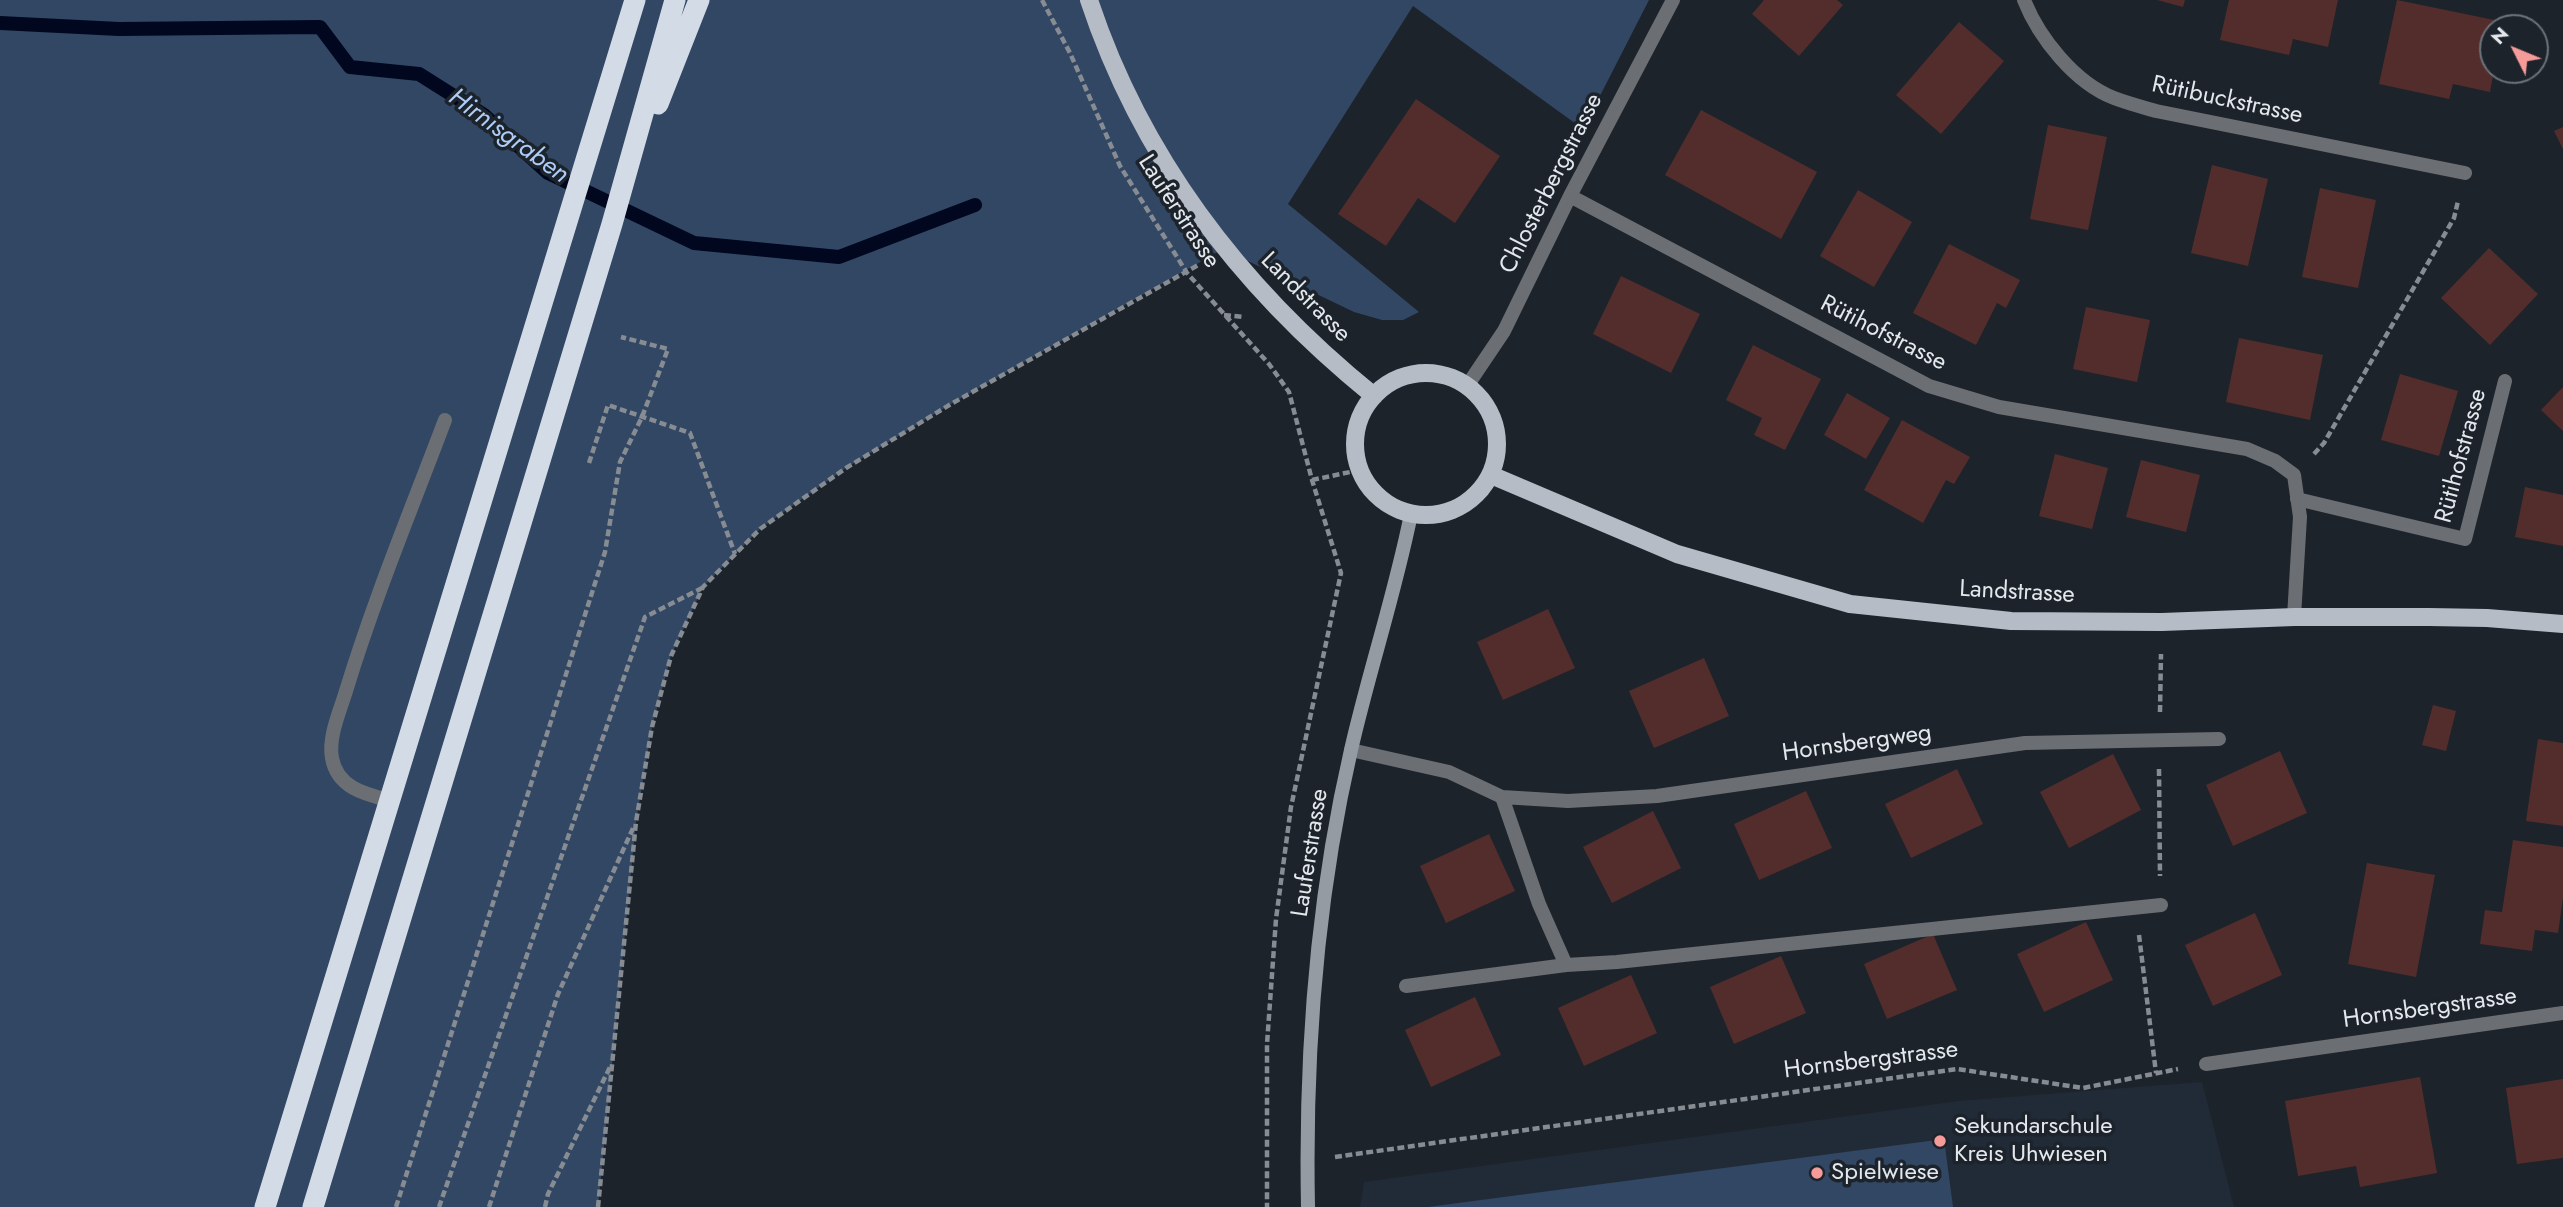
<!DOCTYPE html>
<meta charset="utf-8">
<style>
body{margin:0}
#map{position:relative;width:2563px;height:1207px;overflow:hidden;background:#1d232b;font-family:Jost,sans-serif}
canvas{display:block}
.north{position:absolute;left:2479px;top:14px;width:70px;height:70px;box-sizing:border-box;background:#1d232b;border:2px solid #6c7279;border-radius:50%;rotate:313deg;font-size:19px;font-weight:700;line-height:28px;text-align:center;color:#e3e8ed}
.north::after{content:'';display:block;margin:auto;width:24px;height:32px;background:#f59b99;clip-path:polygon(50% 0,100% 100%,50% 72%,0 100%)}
</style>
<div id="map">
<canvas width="2563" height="1207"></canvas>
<div class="north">N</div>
</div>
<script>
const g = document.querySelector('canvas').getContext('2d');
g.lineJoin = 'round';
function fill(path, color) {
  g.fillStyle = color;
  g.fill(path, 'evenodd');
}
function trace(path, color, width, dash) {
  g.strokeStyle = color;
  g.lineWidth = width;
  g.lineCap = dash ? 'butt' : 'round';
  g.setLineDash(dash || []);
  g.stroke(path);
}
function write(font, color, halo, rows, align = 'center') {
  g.font = font + ' Jost,sans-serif';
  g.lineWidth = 7;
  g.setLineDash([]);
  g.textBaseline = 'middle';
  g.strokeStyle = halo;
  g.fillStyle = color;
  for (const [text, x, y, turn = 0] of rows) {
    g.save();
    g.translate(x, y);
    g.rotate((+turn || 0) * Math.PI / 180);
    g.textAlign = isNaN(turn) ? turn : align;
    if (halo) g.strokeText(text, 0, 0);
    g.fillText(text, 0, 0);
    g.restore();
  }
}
const built = new Path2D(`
 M2202,1082L2234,1207H1360L1364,1182L1959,1101Z`);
const green = new Path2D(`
 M0,0H1649L1583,129L1413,6L1288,204L1419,312L1403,320H1382L1354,312L1223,249L951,404L846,468L760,529L703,587L671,656L652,727L636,822L598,1207H0Z
 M1944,1139L1953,1207H1428Z`);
const stream = new Path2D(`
 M0,23L119,29L320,27L350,67L419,74L484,115L548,173L694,243L839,257L975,205`);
const building = new Path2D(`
 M1764,0H1837L1843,5L1799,56L1752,14Z
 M2157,0H2185L2183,7Z
 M2229,0H2338L2328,47L2293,39L2289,55L2220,40Z
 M2397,0L2504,22L2503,28H2493L2494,70L2490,92L2453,84L2449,99L2379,84Z
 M1959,22L2004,61L1941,134L1896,95Z
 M1416,99L1500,156L1455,223L1418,198L1386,246L1338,214Z
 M1701,110L1817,172L1781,239L1665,175Z
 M2048,125L2107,137L2088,230L2030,219Z
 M2563,127V149L2554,131Z
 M2212,165L2268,179L2248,266L2191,253Z
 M2320,188L2376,200L2358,288L2302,277Z
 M1858,190L1912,222L1874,287L1820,256Z
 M1949,244L2020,280L2006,308L1997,303L1976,345L1913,313Z
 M2489,248L2538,294L2490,345L2441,298Z
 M1621,276L1700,314L1671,373L1593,334Z
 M2086,307L2150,320L2137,382L2073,369Z
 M2239,338L2323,355L2310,420L2226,402Z
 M1753,345L1821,379L1785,450L1754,435L1762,418L1726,400Z
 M2400,374L2458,391L2439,456L2381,440Z
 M2563,387V431L2541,410Z
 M1847,393L1890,418L1866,459L1824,435Z
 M1902,420L1970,457L1954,484L1946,480L1923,523L1864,490Z
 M2055,454L2108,468L2092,529L2039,516Z
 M2141,460L2200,475L2186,532L2126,517Z
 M2525,487L2563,495V546L2515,537Z
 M1548,609L1575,668L1503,700L1477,642Z
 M1704,658L1729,716L1654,748L1629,691Z
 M2433,705L2456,711L2446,751L2422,745Z
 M2538,739L2563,743V826L2526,821Z
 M2280,751L2307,813L2233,846L2206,785Z
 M2113,754L2141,810L2069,848L2040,792Z
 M1957,769L1983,824L1911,858L1885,804Z
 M1806,791L1832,848L1759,880L1734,824Z
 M1653,811L1681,868L1612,903L1583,847Z
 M1489,834L1515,891L1446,923L1420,866Z
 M2513,840L2563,847V898L2558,933L2535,930L2532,951L2480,944L2485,910L2502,912Z
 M2367,863L2435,875L2416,977L2348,964Z
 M2255,913L2282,975L2213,1006L2185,945Z
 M2086,922L2113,980L2044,1012L2017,954Z
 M1933,934L1957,990L1887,1019L1864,964Z
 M1781,956L1806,1013L1734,1044L1710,987Z
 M1631,975L1657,1033L1584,1066L1558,1008Z
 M1475,997L1501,1055L1431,1087L1405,1030Z
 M2420,1077L2437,1173L2360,1187L2356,1166L2298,1176L2285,1101Z
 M2563,1079V1158L2517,1164L2506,1088Z`);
const path = new Path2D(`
 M1042,0L1070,53L1120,166L1187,273L1269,364L1289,392L1312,480L1341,573L1291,807L1276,919L1267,1044V1207
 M1224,315L1243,317
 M2314,454L2324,443L2454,218L2458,201
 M589,463L608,405L690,433L735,554
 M1312,480L1360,470
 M2160,712L2161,654
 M2159,769L2160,876
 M2139,935L2156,1073
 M1335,1157L1957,1069L2083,1088L2178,1069
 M396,1207L605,552L620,462L642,417L668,349L621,337
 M439,1207L645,617L702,588
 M489,1207L558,994L634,826
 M545,1207L548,1194L611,1065
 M598,1207L636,822L652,727L671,656L703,587L760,529L846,468L951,404L1200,264`);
const lane = new Path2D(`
 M388,800C364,794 337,787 332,758C328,737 340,711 346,691C374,599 411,510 445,420`);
const street = new Path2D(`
 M2024,0C2039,38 2075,83 2114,98C2127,103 2142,107 2156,111L2465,173
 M1570,196L1929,386L1999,407L2247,449L2275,461L2294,475L2300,517L2294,617
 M1467,386L1504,331L1570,196L1673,0
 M2297,499L2465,539L2505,381
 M1351,750L1449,772L1502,797L1568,801L1657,796L2025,743L2219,739
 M1502,797L1539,904L1566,965L1617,962L2161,905
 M1406,986L1566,965
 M2206,1064L2563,1013`);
const secondary = new Path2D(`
 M1308,1207C1305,1056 1317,897 1351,750C1369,671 1395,594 1411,514`);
const primary = new Path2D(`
 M1089,0C1142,160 1244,291 1374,396
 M1355 444a71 71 0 1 1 142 0a71 71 0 1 1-142 0Z
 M1491,475L1677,554L1850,604L2011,621L2162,622L2294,617H2429L2487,618L2563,624`);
const highway = new Path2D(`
 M658,104L699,0
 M265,1207L635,0
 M313,1207L612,224L675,0`);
const markers = [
 [1940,1141,7,"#f59b99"],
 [1817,1173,7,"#f59b99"]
];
const streetNames = [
 ["Rütibuckstrasse",2227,101,12],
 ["Chlosterbergstrasse",1552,184,-63],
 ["Lauferstrasse",1178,212,57],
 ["Landstrasse",1305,298,45],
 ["Rütihofstrasse",1883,334,27],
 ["Rütihofstrasse",2462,456,-75],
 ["Landstrasse",2017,593,3],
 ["Hornsbergweg",1857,744,-8],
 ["Lauferstrasse",1311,853,-81],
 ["Hornsbergstrasse",2430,1009,-8],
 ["Hornsbergstrasse",1871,1061,-7]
];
const poiNames = [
 ["Sekundarschule",1954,1127],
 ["Kreis Uhwiesen",1954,1155],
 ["Spielwiese",1831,1173]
];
const waterNames = [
 ["Hirnisgraben",508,137,36]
];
fill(built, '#212b38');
fill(green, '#324764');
trace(stream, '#00071f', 14);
fill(building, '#532d2c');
trace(path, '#868c92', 4.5, [7, 3.5]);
trace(lane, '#6b6f73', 14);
trace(street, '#6b6f73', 14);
trace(secondary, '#959ba2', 14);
trace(primary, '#b5bcc6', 18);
trace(highway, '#d3dbe7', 21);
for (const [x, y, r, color] of markers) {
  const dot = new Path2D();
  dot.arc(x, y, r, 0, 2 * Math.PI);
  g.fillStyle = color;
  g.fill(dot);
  trace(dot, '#1d232b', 2.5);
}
write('24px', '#e3e8ed', '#1d232b', streetNames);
write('24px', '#e3e8ed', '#1d232b', poiNames, 'left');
write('italic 26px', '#adcdf8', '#1d232b', waterNames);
</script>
